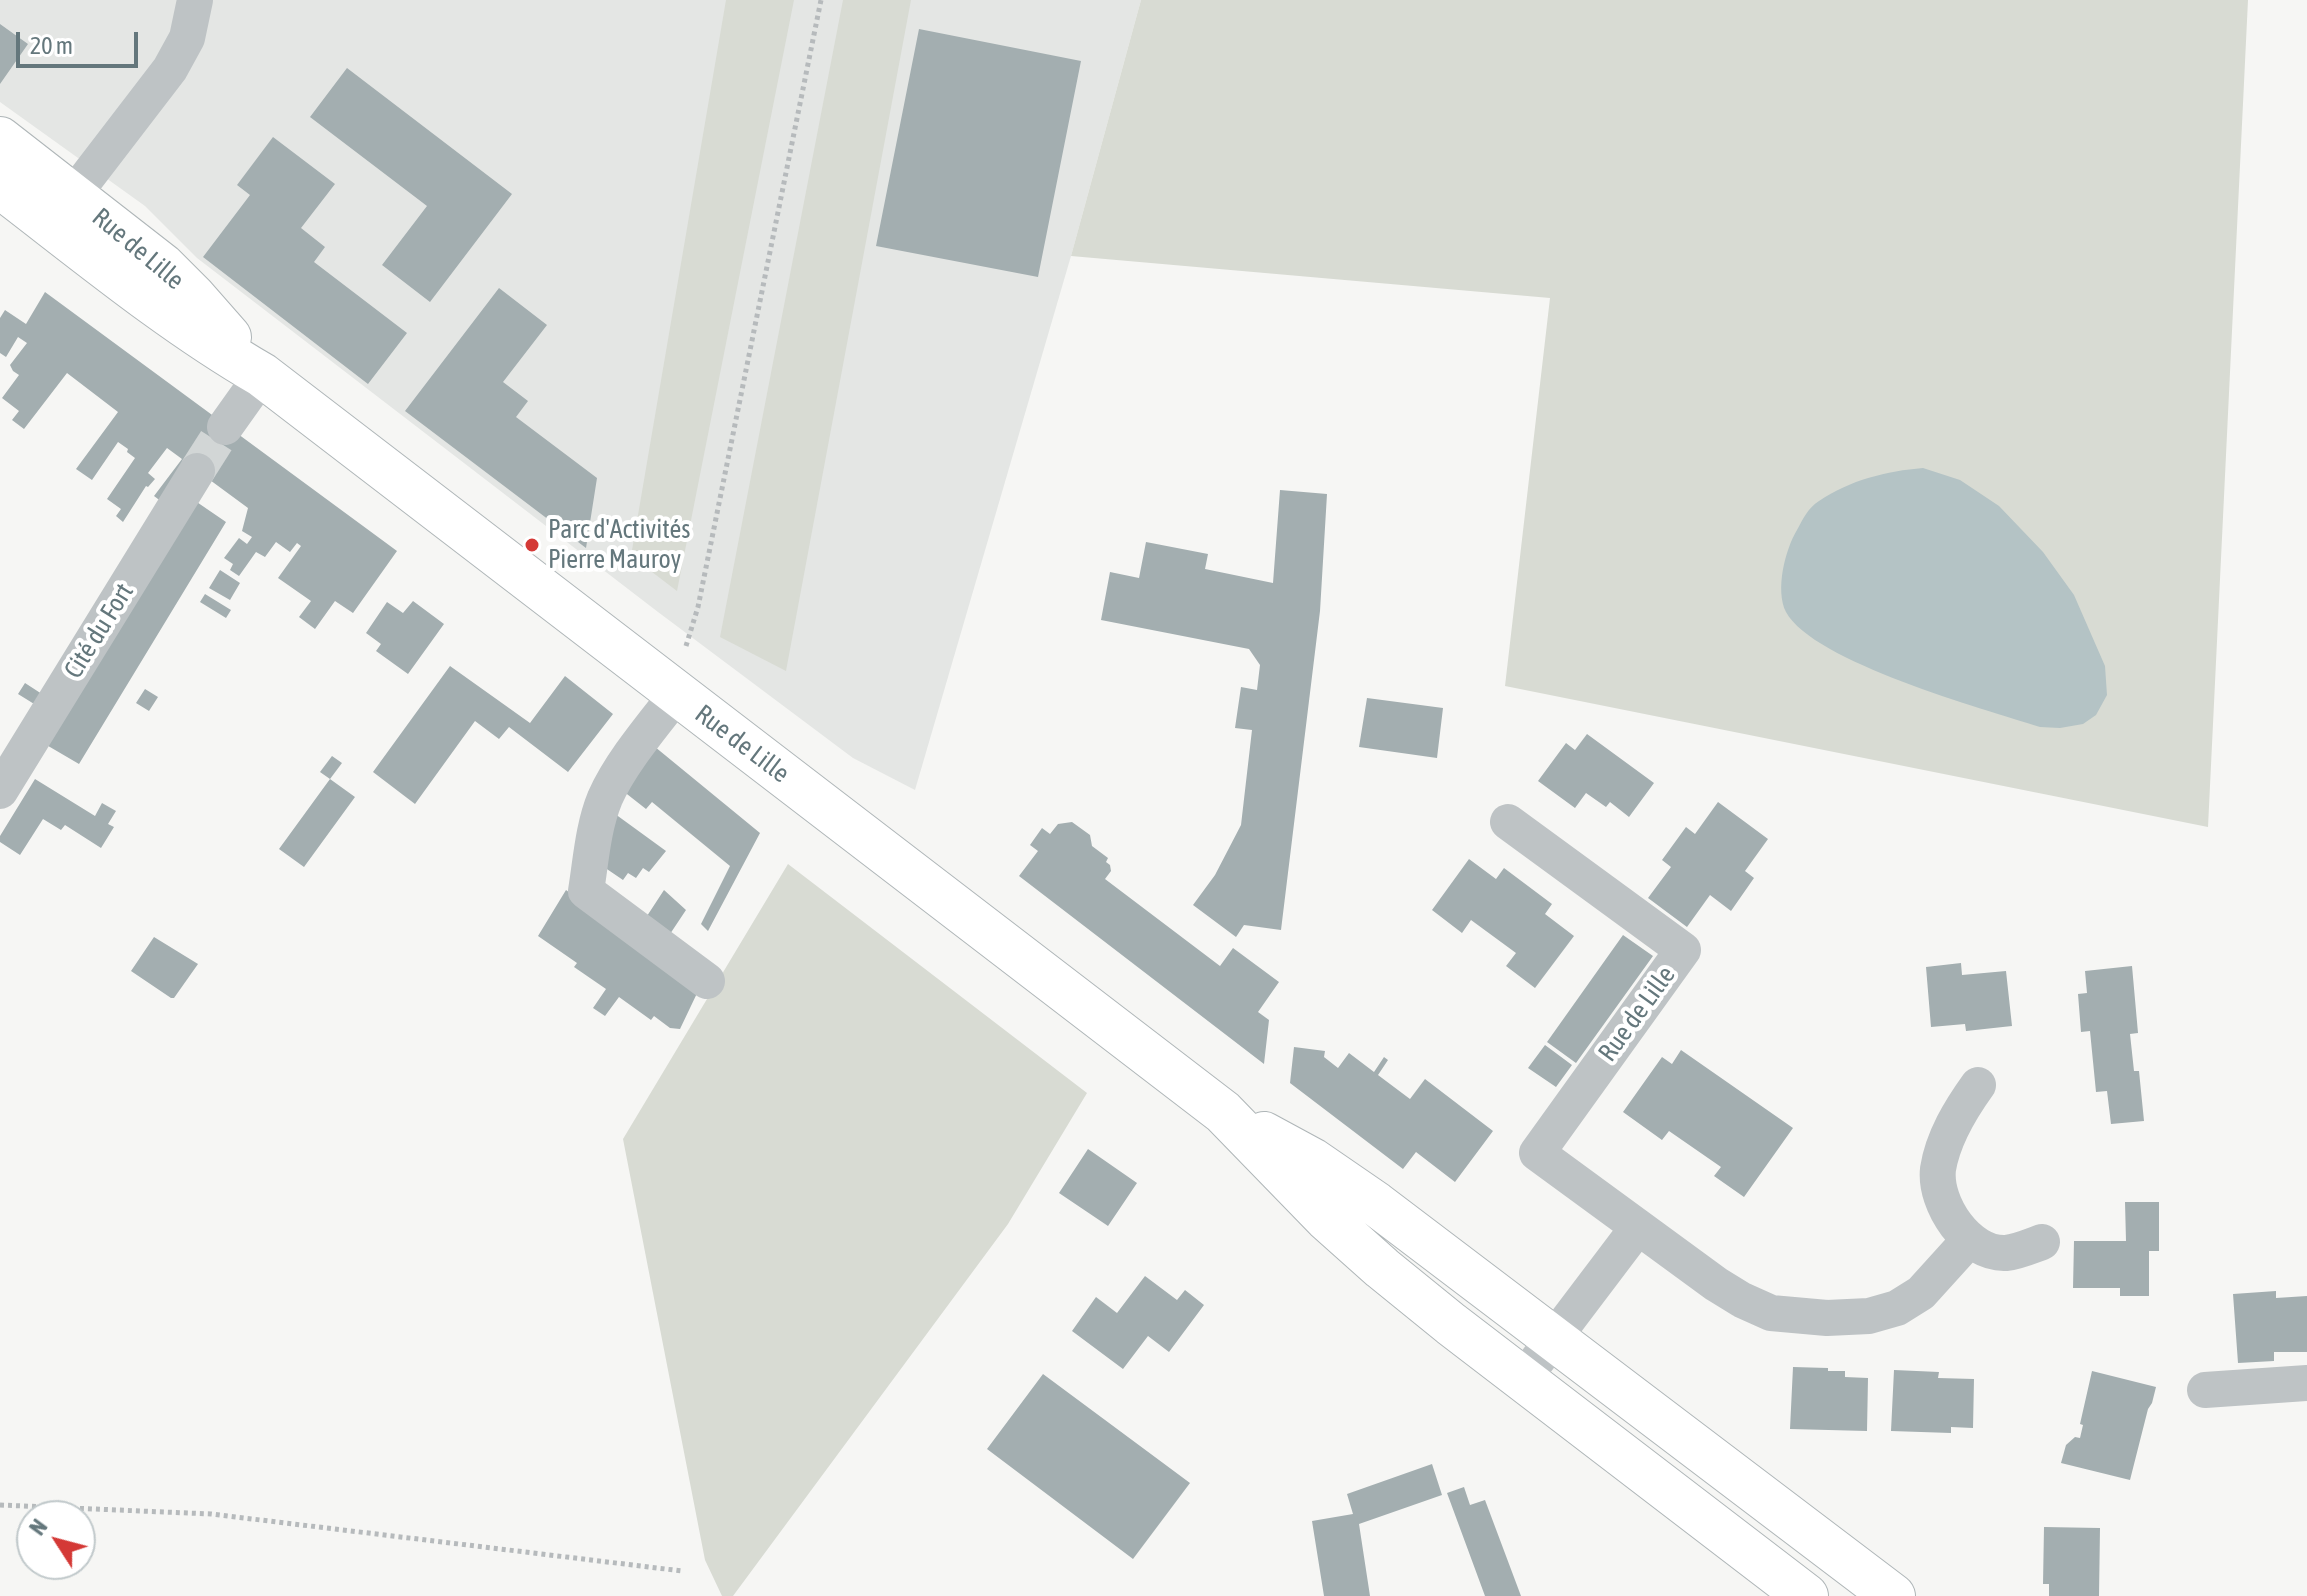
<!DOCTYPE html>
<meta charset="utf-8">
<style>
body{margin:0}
#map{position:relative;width:2307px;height:1596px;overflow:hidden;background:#f6f6f4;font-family:"Asap Condensed",sans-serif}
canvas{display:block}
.north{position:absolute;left:16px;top:1500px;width:80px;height:80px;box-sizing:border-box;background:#fff;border:2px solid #c1c9cb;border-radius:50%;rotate:306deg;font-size:22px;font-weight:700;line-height:32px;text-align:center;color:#64777c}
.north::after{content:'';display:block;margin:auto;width:28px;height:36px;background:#d43936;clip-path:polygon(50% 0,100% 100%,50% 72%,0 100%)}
.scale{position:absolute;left:16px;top:32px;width:122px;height:36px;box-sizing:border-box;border:4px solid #64777c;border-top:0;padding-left:10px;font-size:24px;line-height:28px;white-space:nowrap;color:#64777c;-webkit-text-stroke:6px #fff;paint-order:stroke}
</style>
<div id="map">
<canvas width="2307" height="1596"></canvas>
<div class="north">N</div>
<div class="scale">20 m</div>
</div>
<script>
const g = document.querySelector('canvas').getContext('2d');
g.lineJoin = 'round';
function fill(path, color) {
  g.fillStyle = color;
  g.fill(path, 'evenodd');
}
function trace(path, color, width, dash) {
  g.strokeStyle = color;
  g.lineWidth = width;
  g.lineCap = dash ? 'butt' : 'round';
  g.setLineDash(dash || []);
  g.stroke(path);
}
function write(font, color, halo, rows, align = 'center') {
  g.font = font + ' "Asap Condensed",sans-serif';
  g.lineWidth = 8;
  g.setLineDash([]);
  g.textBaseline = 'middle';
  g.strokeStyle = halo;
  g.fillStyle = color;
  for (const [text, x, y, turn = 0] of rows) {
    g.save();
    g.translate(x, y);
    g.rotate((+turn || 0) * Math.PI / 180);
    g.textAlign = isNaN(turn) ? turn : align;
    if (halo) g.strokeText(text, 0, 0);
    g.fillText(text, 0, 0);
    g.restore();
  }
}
const built = new Path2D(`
 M0,0H1141L1071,256L915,790L853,758L658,612L197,258L145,206L0,102Z`);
const green = new Path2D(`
 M726,0H794L677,591L631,556Z
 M843,0H911L786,671L720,637Z
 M1141,0H2248L2208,827L1505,686L1550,298L1071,256Z
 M788,864L1087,1093L1008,1224L733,1596H722L705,1560L623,1139Z`);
const water = new Path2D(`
 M1923,468L1960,480L1999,506L2043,552L2074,595L2105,666L2107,695L2096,715L2083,724L2060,728L2040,727C1984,709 1813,662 1786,612C1775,590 1785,550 1797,530C1803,519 1808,508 1819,501C1850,480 1887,471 1923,468Z`);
const building = new Path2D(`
 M0,24L28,44L0,84Z
 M919,29L1081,61L1038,277L876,246Z
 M347,68L512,194L430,302L382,265L427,206L310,117Z
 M273,137L335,184L301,228L325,247L314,262L407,333L368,384L203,257L250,195L237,185Z
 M499,288L547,325L503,382L528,401L516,417L597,478L586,548L405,411Z
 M45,292L397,551L353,613L335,601L315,629L299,617L311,601L278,578L301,546L297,543L290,552L276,542L265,557L256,552L239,576L230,570L233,564L224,558L239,538L247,544L252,537L242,531L248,508L195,469L170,508L154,496L182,459L167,448L148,473L155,479L148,487L146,486L123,522L116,516L121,509L107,499L135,458L127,452L128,449L118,442L92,480L76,469L118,412L67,373L24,429L12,420L19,411L2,398L19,375L13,371L10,365L27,343L18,337L6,357L0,353V318L5,310L26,324Z
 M1280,490L1327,494L1320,611L1281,930L1244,925L1236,937L1193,905L1215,875L1241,825L1252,730L1235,728L1241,687L1257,690L1260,665L1249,649L1101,620L1110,572L1139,578L1146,542L1208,554L1205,569L1273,583Z
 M188,496L226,522L79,764L38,740Z
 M220,570L240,583L230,600L209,588Z
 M205,594L231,610L226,618L200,602Z
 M413,601L444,624L408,674L376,651L381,644L366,633L387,602L403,613Z
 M450,666L530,723L565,676L613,714L568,772L509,727L499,739L475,721L415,804L373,772Z
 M25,683L45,696L39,707L18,694Z
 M145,689L158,697L149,711L136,703Z
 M1367,698L1443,708L1437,758L1359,747Z
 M1587,734L1654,783L1629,817L1610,802L1606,807L1586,793L1575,808L1538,781L1566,743L1575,750Z
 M649,742L760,833L708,931L701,924L730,866L652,802L646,809L618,787Z
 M332,756L342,763L330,779L320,772Z
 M35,779L95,816L102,803L116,811L108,824L114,827L101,848L65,825L61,830L43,819L20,855L0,842V836Z
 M330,779L355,797L304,867L279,849Z
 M1718,802L1768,839L1745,871L1754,878L1731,911L1710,895L1687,927L1648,898L1671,867L1662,860L1686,827L1695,834Z
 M611,811L666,851L649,872L643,868L636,878L628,873L623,880L598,863Z
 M1072,822L1090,835L1092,846L1108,858L1106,862L1110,865L1111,871L1105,879L1220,966L1233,948L1279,982L1258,1012L1269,1020L1264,1064L1019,876L1038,851L1030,845L1042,828L1050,834L1058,824Z
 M1469,859L1496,879L1504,868L1552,904L1545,914L1574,936L1535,988L1506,966L1516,953L1471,920L1462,933L1432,910Z
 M566,890L700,987L680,1029L670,1028L654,1016L651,1020L619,997L605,1016L593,1008L606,989L574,967L577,963L538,936Z
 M664,890L686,910L666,940L647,916Z
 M1623,935L1653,956L1576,1063L1547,1042Z
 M154,937L198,964L174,998H171L131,971Z
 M1961,963L1962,975L2006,971L2012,1026L1966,1031L1965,1024L1931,1027L1926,967Z
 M2132,966L2138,1033L2130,1034L2134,1071H2139L2144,1121L2111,1124L2107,1091L2096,1092L2090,1031L2081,1032L2078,994L2087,993L2085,971Z
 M1545,1045L1572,1065L1556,1087L1528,1068Z
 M1294,1047L1325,1051L1324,1057L1338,1068L1349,1053L1374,1072L1384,1057L1388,1060L1378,1075L1410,1099L1425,1079L1493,1131L1455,1182L1416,1152L1403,1169L1290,1083Z
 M1681,1050L1793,1128L1744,1197L1714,1176L1721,1167L1669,1131L1662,1140L1623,1112L1662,1057L1672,1064Z
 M1088,1149L1137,1183L1108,1226L1059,1193Z
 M2125,1202H2159V1251H2149V1296H2120V1288H2073L2074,1241H2126Z
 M1145,1276L1177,1300L1185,1290L1204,1305L1169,1352L1148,1336L1123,1369L1072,1331L1096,1297L1117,1313Z
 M2276,1291V1298L2307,1296V1352H2274V1361L2238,1363L2233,1294Z
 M1793,1367L1828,1368V1371H1845V1377L1868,1378L1867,1431L1790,1429Z
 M1894,1370L1939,1372L1938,1378L1974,1379L1973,1428L1951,1427V1433L1891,1431Z
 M2092,1371L2156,1387L2152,1403L2148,1409L2130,1480L2061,1463L2066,1445L2075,1437L2080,1438L2083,1425L2080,1424Z
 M1043,1374L1190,1483L1133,1559L987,1449Z
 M1432,1464L1442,1495L1359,1524L1370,1596H1324L1312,1521L1353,1514L1347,1494Z
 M1464,1487L1470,1505L1485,1500L1521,1596H1485L1447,1493Z
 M2044,1527L2100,1528L2099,1596H2049V1584H2043Z`);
const streetTunnel = new Path2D(`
 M197,471L225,427`);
const path = new Path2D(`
 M686,646L698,607L821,0
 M0,1505L211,1514L682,1571`);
const street = new Path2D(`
 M58,215L170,69L187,38L195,0
 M225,427L262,375
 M677,694C653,725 621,762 605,798C593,827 591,860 586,891L707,981
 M0,791L197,471
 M1508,822L1683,950L1537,1153L1716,1284L1742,1300L1771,1313L1827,1318L1869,1316L1897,1308L1921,1293L1969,1240
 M1978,1085C1960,1110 1943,1138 1938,1169C1934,1204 1968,1255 2006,1253C2017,1252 2031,1246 2042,1242
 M1523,1379L1638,1227
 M2205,1390L2307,1383`);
const primary = new Path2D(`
 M0,139L163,266L193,296L229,337
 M0,186C85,251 169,321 262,375L1223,1112L1326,1218L1382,1268L1451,1324L1806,1596
 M1264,1134L1312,1160L1376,1204L1893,1596`);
const markers = [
 [532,545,8,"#d43936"]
];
const streetNames = [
 ["Rue de Lille",138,249,40],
 ["Cité du Fort",99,631,-58],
 ["Rue de Lille",742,744,37],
 ["Rue de Lille",1637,1014,-54]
];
const poiNames = [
 ["Parc d'Activités",548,530],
 ["Pierre Mauroy",548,560]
];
fill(built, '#e4e6e4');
fill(green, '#d8dbd3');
fill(water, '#b4c3c5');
fill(building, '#a3aeb0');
trace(streetTunnel, '#d2d6d6', 36, [36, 18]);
trace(primary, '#afb6b8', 46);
trace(path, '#b6babc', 5, [4, 4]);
trace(street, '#bec3c5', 36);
trace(primary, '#fff', 44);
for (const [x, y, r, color] of markers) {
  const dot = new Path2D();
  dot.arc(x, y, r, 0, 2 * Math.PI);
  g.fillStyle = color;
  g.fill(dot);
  trace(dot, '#fff', 3);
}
write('26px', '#64777c', '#fff', streetNames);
write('26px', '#64777c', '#fff', poiNames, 'left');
</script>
